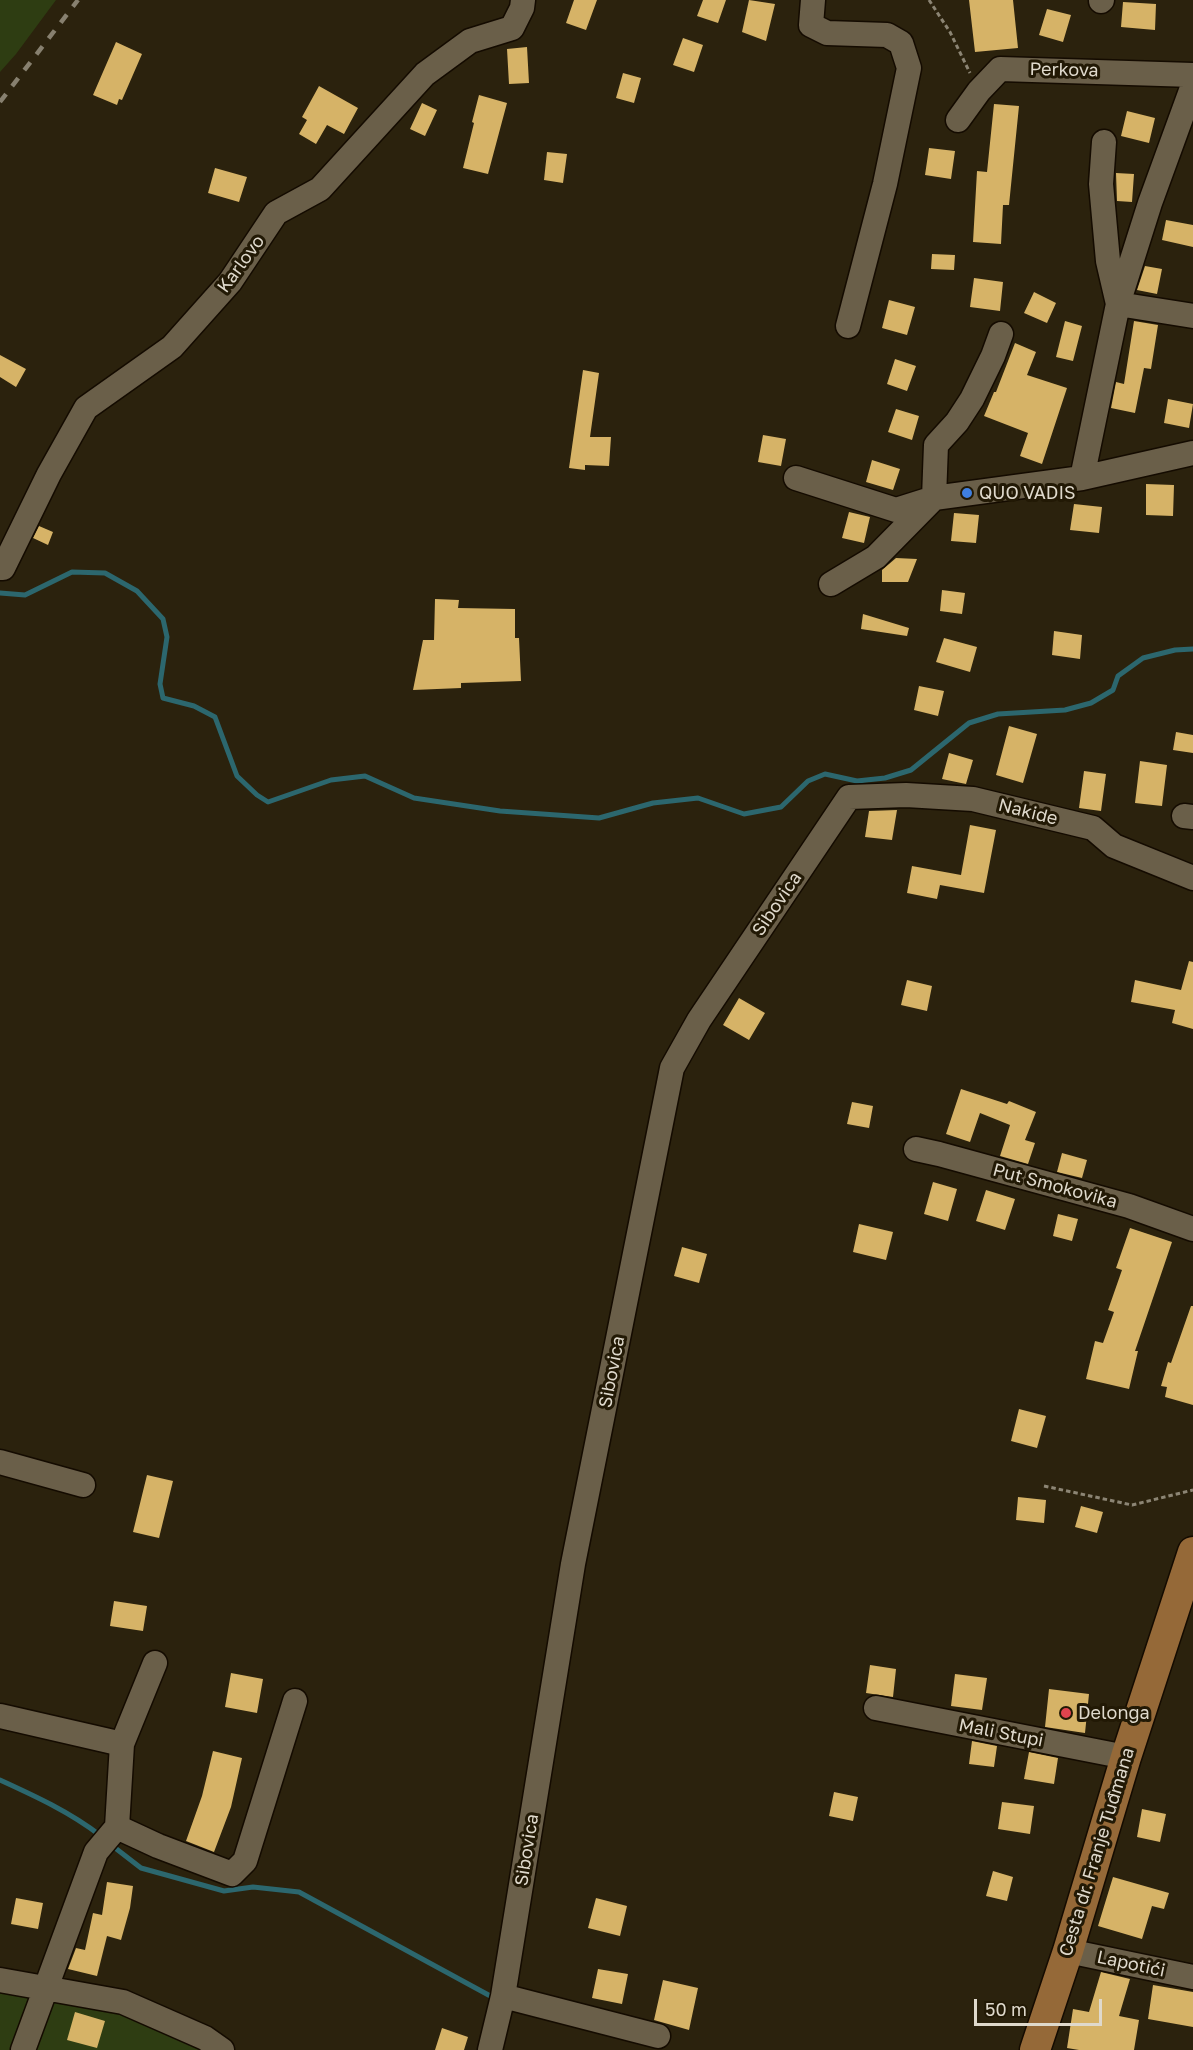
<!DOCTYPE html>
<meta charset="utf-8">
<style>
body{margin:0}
#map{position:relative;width:1193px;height:2050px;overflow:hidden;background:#2b220d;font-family:"Golos Text",sans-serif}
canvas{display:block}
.scale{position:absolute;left:974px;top:1999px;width:128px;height:27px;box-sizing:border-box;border:3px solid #dfd9cc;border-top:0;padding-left:8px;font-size:18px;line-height:21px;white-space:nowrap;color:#dfd9cc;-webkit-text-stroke:4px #221905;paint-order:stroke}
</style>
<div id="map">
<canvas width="1193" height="2050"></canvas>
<div class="scale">50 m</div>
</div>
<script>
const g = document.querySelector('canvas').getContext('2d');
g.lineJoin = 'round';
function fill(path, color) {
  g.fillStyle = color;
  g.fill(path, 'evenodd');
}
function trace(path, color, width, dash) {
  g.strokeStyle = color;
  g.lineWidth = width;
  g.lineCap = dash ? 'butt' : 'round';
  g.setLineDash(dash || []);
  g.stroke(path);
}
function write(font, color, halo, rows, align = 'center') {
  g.font = font + ' "Golos Text",sans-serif';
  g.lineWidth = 6;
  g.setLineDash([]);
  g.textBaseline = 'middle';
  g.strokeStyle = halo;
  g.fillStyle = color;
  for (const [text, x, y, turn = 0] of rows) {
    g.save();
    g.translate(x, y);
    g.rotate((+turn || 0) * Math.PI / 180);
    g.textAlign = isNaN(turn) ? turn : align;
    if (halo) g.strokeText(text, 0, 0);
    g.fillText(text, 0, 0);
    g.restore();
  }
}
const green = new Path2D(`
 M0,0H56L16,54L0,72Z
 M0,1987L116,2010L210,2050H0Z`);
const stream = new Path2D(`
 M0,593L25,595L72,572L105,573L137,591L163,619L167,637L160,684L163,698L194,706L215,717L237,776L257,795L268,802L331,780L365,776L414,798L500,811L599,818L653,803L698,798L744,814L781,807L808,781L825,774L857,781L885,778L911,770L969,723L998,714L1065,710L1091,703L1113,690L1118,676L1143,658L1175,650L1193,649
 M0,1780C35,1796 70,1812 101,1836
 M110,1844L141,1868L224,1891L253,1887L299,1892L494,1998`);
const building = new Path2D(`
 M574,0H597L586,30L566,23Z
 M703,0H726L718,23L697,16Z
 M749,0L775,4L766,41L742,32Z
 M969,0H1013L1018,48L975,52Z
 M1123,2L1156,4L1155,30L1121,27Z
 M1047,9L1071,15L1063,42L1039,35Z
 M683,38L703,45L694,72L673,65Z
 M116,42L142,54L122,100L119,99L117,105L93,95Z
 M527,47L529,83L509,84L507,49Z
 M623,73L641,78L634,103L616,98Z
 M319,86L358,108L344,134L327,125L316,144L299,134L307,120L302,117Z
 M479,95L507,103L488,174L463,168L474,123L472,122Z
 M422,103L437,110L425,136L410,129Z
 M994,104L1019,106L1009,205H1003L1001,244L973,242L977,171L987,172Z
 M1127,111L1155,118L1149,143L1121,136Z
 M929,148L955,151L951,179L925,175Z
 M547,152L567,154L563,183L544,180Z
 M215,168L247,177L239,202L208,193Z
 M1116,173L1134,174L1132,202L1117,201Z
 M1166,220L1193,225V247L1162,240Z
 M932,254L955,255L954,270L931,269Z
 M1145,266L1162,269L1157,294L1137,290Z
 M974,278L1003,282L1000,311L970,307Z
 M1034,292L1056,303L1047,323L1024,313Z
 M889,300L915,307L907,335L882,328Z
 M1065,321L1082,326L1073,361L1056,357Z
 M1134,321L1158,325L1151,369L1144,368L1135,413L1111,408L1116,382L1124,384Z
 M1015,343L1036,352L1027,375L1067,388L1042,464L1020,456L1028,433L984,416L994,392H996Z
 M0,355L26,369L16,387L0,377Z
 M895,359L916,366L907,391L887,384Z
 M583,370L599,373L590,437H611L609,466L585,465V470L569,468Z
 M1168,399L1193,404L1189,428L1164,423Z
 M896,409L919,416L912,440L888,432Z
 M763,435L786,439L781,466L758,462Z
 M872,460L900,469L893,490L866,482Z
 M1146,484L1174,485L1173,516L1146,515Z
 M1074,504L1102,507L1099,533L1070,530Z
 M849,512L870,517L864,543L842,538Z
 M954,513L979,515L976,543L951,541Z
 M39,526L53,532L48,545L33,538Z
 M896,558L917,559L908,582H882V570Z
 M942,590L965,593L962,614L940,611Z
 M435,599L459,600L458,608L515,609V638H519L521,681L461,683V688L413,690L423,640H434Z
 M863,614L909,628L907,636L861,629Z
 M1054,631L1082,635L1080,659L1052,655Z
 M944,638L977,647L970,672L936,662Z
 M919,686L944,691L938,716L914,710Z
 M1009,726L1037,734L1023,783L996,775Z
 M1176,732L1193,735V753L1173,750Z
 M949,753L973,760L966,784L942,779Z
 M1140,761L1167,765L1162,806L1135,803Z
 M1084,771L1106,774L1101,811L1079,808Z
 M897,810L892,840L865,837L869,811Z
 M970,825L996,830L984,893L940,885L937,899L907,893L912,866L961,875Z
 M1189,961L1193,962V1029L1172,1023L1175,1010L1131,1002L1135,980L1181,990Z
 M907,980L932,986L927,1011L901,1005Z
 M739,998L765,1013L749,1040L723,1025Z
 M961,1089L1007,1104L1009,1101L1036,1112L1025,1140L1035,1143L1028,1164L1000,1156L1010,1125L980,1113L970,1142L946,1134Z
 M852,1102L873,1106L869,1128L847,1124Z
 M1062,1153L1087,1160L1082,1178L1057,1172Z
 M933,1182L957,1189L948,1221L924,1214Z
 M986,1190L1015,1199L1005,1230L976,1221Z
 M1058,1214L1078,1219L1072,1241L1053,1236Z
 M859,1224L893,1232L886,1260L853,1252Z
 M1130,1228L1172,1242L1135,1351H1138L1129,1389L1086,1379L1095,1341L1103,1343L1114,1312L1108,1310L1122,1270L1116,1268Z
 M682,1247L707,1254L699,1283L674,1276Z
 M1191,1306H1193V1405L1165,1397L1167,1387L1161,1386L1168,1362L1171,1363Z
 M1019,1409L1046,1416L1037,1448L1011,1441Z
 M147,1475L173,1481L159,1538L133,1532Z
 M1018,1497L1046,1500L1044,1523L1016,1520Z
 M1081,1506L1103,1512L1097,1533L1075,1527Z
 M114,1601L147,1606L143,1631L110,1626Z
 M870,1665L896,1669L893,1697L866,1693Z
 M231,1673L263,1679L257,1713L225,1707Z
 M955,1674L987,1678L982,1710L951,1706Z
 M1049,1689L1089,1694L1085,1733L1045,1727Z
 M972,1741L997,1746L994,1767L969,1764Z
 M213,1751L242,1758L231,1807L214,1852L186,1841L202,1796Z
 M1029,1752L1058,1758L1054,1784L1024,1779Z
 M834,1792L858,1797L853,1821L829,1816Z
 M1002,1802L1034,1806L1030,1834L998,1829Z
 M1142,1809L1166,1814L1160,1842L1137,1837Z
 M993,1871L1013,1877L1007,1901L986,1896Z
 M1113,1877L1169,1893L1164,1909L1152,1906L1142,1939L1098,1926Z
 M107,1882L133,1886L130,1908L121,1940L107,1936L97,1976L68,1969L76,1948L85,1950L93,1913L102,1915Z
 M16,1898L43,1903L38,1929L11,1924Z
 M596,1898L627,1906L620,1936L588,1928Z
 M598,1969L628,1974L622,2004L592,1998Z
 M1101,1972L1130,1979L1119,2016L1139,2020L1134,2050H1079L1067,2048L1073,2009L1089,2012Z
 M663,1980L698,1988L689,2030L654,2020Z
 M1153,1985L1193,1992V2027L1148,2019Z
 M75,2012L105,2021L97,2048L67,2040Z
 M442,2028L468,2037L464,2050H435Z`);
const path = new Path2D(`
 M929,0L950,32L970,73
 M1044,1486L1132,1505L1193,1490`);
const minor = new Path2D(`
 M813,0L811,25L827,33L887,35L901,43L909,68L885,184L848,326
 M1101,1L1102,0
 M958,120L979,91L1000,69L1193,75
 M1104,142L1101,184L1108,261L1118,304L1193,316
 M796,478L896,510L934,498L936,445L957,422L972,399L993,356L1001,334
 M1082,478L1118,304L1150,203L1193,85
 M0,568H3L49,474L86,408L172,347L230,282L276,213L320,189L425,74L470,41L512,28L522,8L523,0
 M831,584L876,557L934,498L1082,478L1193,453
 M1184,816L1193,817
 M916,1149L939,1154L1129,1206L1193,1229
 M0,1462L83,1485
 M876,1708L1126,1757
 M0,1716L122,1744
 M117,1827L158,1846L232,1874L245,1861L295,1701
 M1068,1951L1193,1977
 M0,1980L123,2002L205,2038L222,2050
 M503,1996L658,2036
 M23,2050L96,1852L117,1827L122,1744L155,1663
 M490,2050L503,1996L573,1564L672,1068L699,1020L849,797L906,795L973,799L1093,828L1114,846L1193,878`);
const major = new Path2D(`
 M1035,2050L1068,1951L1126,1757L1193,1552`);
const rail = new Path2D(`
 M0,102L78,0`);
const markers = [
 [967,493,6,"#3f7fe0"],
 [1066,1713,6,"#e0444e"]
];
const streetNames = [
 ["Perkova",1064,70,1],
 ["Karlovo",241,264,-54],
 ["Nakide",1028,812,14],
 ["Sibovica",777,904,-56],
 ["Put Smokovika",1055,1186,15],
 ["Sibovica",612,1372,-79],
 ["Mali Stupi",1001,1733,11],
 ["Sibovica",527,1850,-81],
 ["Cesta dr. Franje Tuđmana",1097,1852,-73],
 ["Lapotići",1131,1964,12]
];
const poiNames = [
 ["QUO VADIS",979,493],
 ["Delonga",1078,1713]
];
fill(green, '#2e3d12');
trace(stream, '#2c676e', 5);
fill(building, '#d6b367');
trace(minor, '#140b00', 27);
trace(major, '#140b00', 33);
trace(path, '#8c8574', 3, [4.5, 3]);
trace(minor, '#6a5f49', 24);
trace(major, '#956938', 30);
trace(rail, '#87806f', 4.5, [10, 10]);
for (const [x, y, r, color] of markers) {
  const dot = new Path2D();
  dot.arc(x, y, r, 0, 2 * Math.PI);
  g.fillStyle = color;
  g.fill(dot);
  trace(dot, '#221905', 2);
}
write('18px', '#dfd9cc', '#221905', streetNames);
write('18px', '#dfd9cc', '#221905', poiNames, 'left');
</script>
